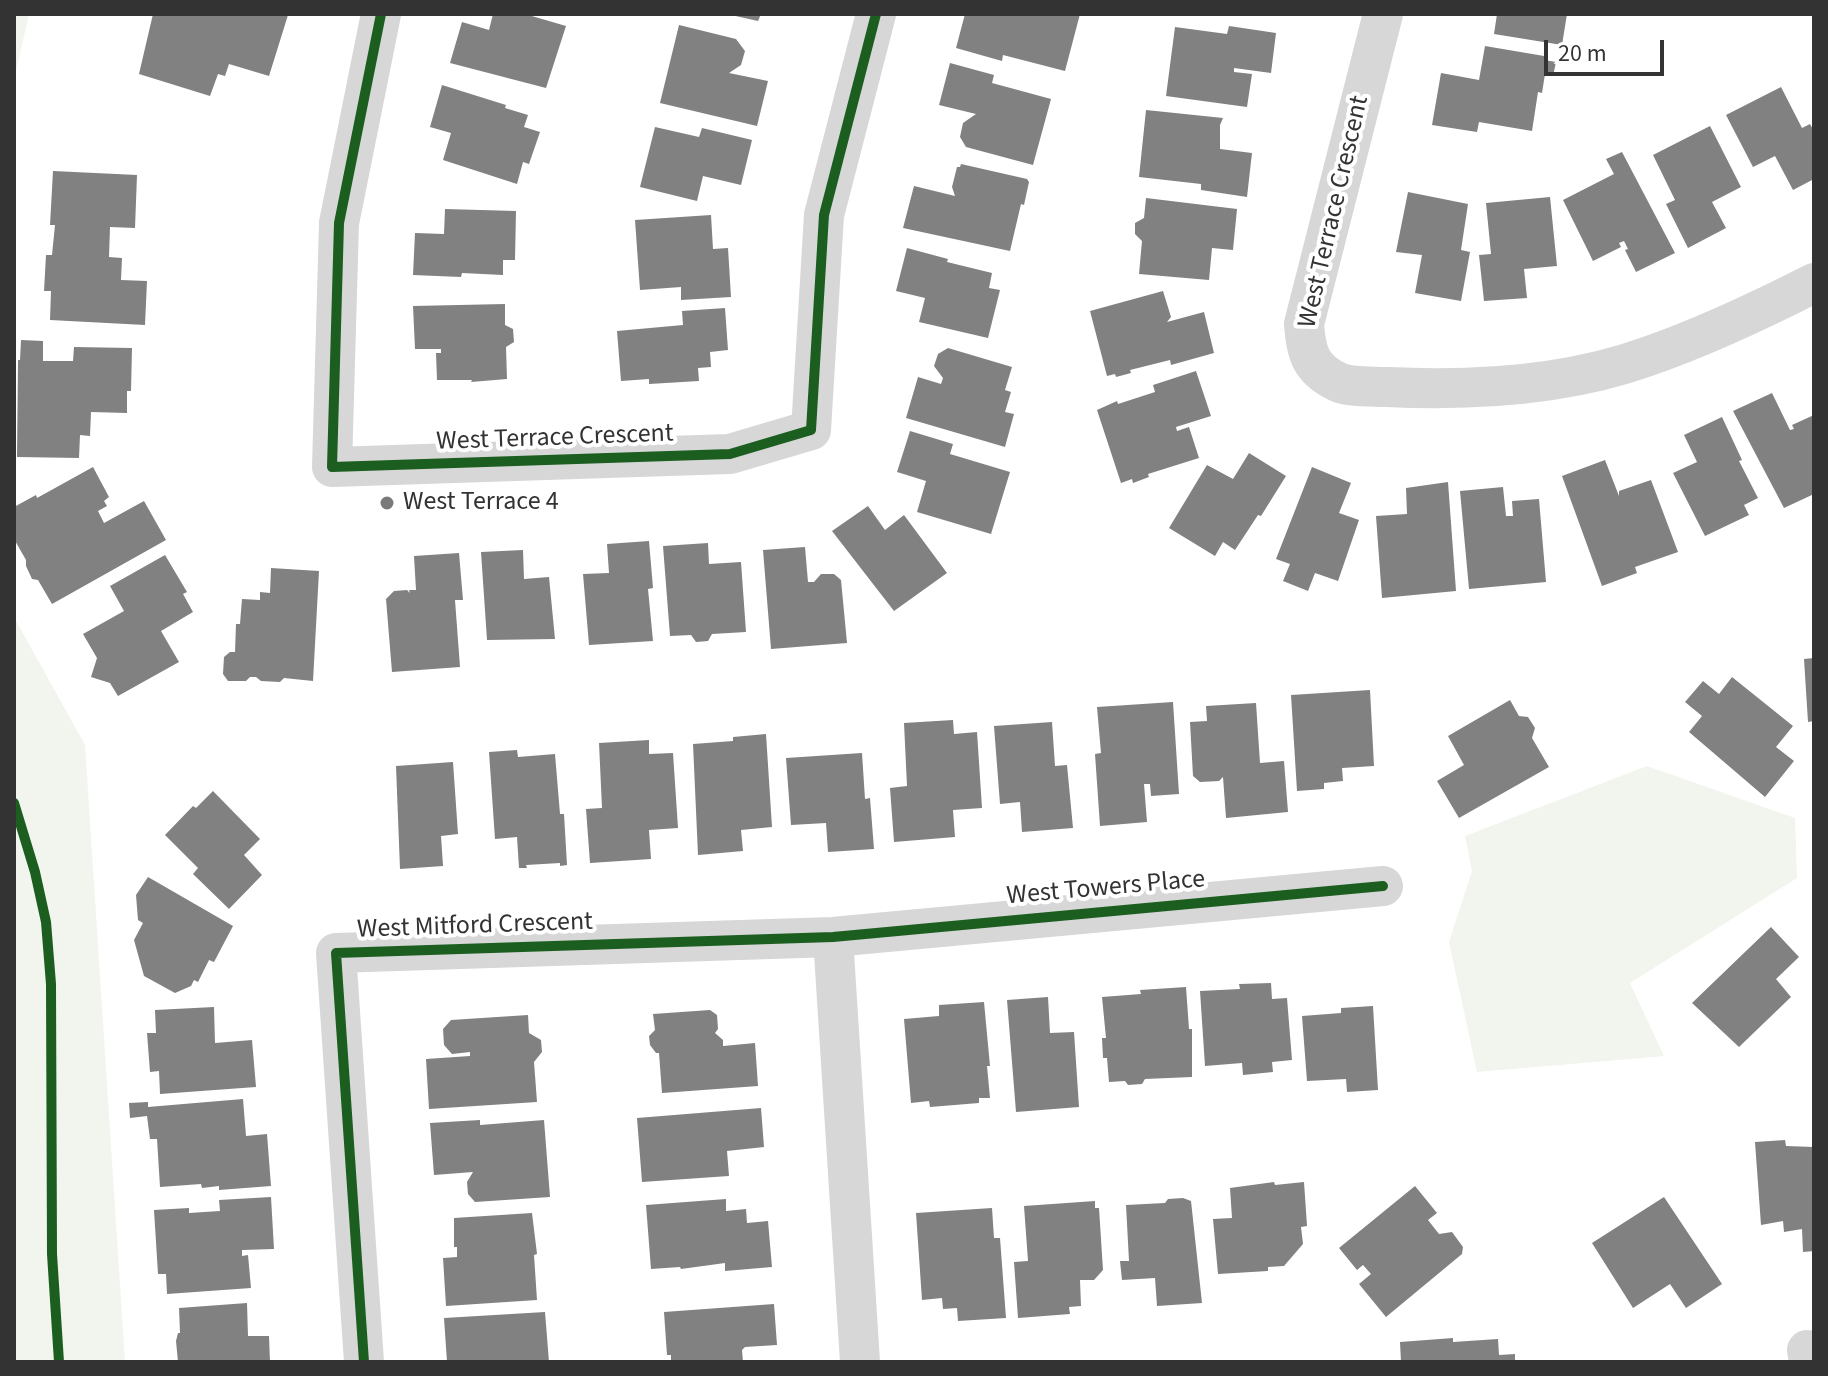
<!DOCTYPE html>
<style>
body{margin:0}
#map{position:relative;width:1828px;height:1376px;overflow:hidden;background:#fff;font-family:"Source Sans 3",sans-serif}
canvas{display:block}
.frame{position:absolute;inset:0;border:16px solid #333;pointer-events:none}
.scale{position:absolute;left:1544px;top:40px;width:120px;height:36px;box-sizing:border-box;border:4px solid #333;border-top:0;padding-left:10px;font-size:24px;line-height:28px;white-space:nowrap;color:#333;-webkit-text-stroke:6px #fff;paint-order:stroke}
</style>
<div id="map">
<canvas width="1828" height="1376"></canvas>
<div class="frame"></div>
<div class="scale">20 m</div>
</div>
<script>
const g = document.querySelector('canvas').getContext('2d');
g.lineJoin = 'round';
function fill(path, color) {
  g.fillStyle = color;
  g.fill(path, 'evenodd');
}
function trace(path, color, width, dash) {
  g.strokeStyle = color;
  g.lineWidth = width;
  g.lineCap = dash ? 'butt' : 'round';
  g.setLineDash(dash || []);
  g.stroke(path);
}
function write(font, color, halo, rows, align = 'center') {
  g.font = font + ' "Source Sans 3",sans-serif';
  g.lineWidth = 8;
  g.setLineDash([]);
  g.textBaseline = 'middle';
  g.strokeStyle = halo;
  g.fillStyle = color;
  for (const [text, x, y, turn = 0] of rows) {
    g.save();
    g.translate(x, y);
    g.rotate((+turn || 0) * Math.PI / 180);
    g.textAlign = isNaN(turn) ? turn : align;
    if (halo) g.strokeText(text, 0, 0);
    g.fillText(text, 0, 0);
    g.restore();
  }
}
const green = new Path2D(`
 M14,14H29L14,80Z
 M14,617L85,745L125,1362H14Z
 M1647,766L1795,818L1797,878L1630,983L1664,1056L1477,1072L1449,942L1472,871L1465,836Z`);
const building = new Path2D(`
 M153,14H284L288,15L269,76L229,64L225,76L218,74L210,96L139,74Z
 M493,14H525L566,26L546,88L450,63L462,22L489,30Z
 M761,14L758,21L731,15V14Z
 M965,14L1002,16L1080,14L1065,71L1003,55L1002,61L956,48Z
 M1497,14H1567L1562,45L1494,34Z
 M679,25L736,39L745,51L741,65L729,73L768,81L757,126L660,103Z
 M1229,26L1276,33L1271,73L1234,68V72L1252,74L1247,107L1166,96L1175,27L1227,34Z
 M1485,46L1544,56V60L1556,62L1553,76L1545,74L1542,93L1538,92L1532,131L1479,122L1477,132L1432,125L1441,73L1479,80Z
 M950,63L994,75L992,83L1051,99L1033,165L966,147L960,137L963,123L976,114L939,105Z
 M442,85L506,105L505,108L528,115L524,127L540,132L529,164L523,162L517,184L443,160L451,133L430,127Z
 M1781,87L1802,128L1810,124L1814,131V179L1793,190L1775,156L1753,167L1726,115Z
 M1146,110L1223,118L1220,125V149L1252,153L1247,197L1201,190V184L1139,177Z
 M1710,126L1741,187L1712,202L1726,228L1688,248L1666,204L1675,200L1653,155Z
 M655,127L699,137L702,128L752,140L741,185L703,176L697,201L640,187Z
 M1622,152L1675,253L1636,272L1625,250L1628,249L1624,241L1619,243L1621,247L1593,261L1563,200L1614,174L1606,159Z
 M961,164L1027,179L1029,182L1024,205L1021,204L1010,251L903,228L914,186L955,196L952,187L957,167H960Z
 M53,171L137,175L135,228L110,227L109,257L122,258L121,280L147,281L145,325L50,320L51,291H44L46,255H52L55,225H50Z
 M1408,192L1468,204L1461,250L1470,252L1461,301L1415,293L1422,255L1396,252Z
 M1550,197L1557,266L1524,269L1527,298L1484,301L1479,255L1491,254L1486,203Z
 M1146,198L1237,209L1233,250L1212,248L1209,280L1139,274L1142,241L1135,234V223L1144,218Z
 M445,209L516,211L515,260H503V275L462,273L461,277L413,275L415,233L444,234Z
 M711,215L713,249L728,248L731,297L681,300V287L640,290L635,220Z
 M907,248L948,259L947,262L992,273L989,288L1000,290L988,338L919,322L925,298L896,291Z
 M1163,291L1171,317L1167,322L1204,312L1214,353L1171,365L1170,360L1130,370L1131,373L1116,377L1115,374L1107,376L1090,311Z
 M505,304V325L513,329L514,342L506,347L507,379L471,382L472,380H437L436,353H441V349H415L413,306Z
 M725,308L728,350L710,352L711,367L698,368L699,381L649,384V379L621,381L617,331L683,325L682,311Z
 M21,340L43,341V361H73L74,347L132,348L131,391H127V413L91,412L90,436L80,435L79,458L17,457L18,360H20Z
 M948,348L1012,367L1005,390L1011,392L1005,412L1014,414L1005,447L906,418L918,377L941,384L943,378L934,366L938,354Z
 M1196,371L1211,416L1176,427L1177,431L1189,427L1199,458L1148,474L1149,477L1133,483L1132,479L1121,483L1097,410L1117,401L1118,404L1155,392L1153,385Z
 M1772,393L1790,430L1794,429L1792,425L1814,415V494L1784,508L1733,411Z
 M1722,417L1742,460L1739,461L1758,498L1744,505L1749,515L1705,536L1673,473L1697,462L1684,435Z
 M910,431L953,444L950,454L1010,472L991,534L917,512L926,481L897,472Z
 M1249,453L1286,476L1261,516L1258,515L1235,550L1223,542L1215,556L1169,528L1207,465L1233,479Z
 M1605,460L1619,496V491L1651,480L1678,552L1635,567L1637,573L1602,586L1562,476Z
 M93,467L109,497L104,501L107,506L98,511L104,523L144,501L166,540L52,604L38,580L32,579L26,566V560L14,539V507L36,495L37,498Z
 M1312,467L1351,483L1339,513L1359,520L1338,581L1315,573L1308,591L1283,581L1290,564L1276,559Z
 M1448,482L1456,591L1382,598L1376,516L1407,514L1406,488Z
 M1503,487L1506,516H1513L1512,501L1539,499L1546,582L1469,589L1460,491Z
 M868,506L885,530L904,515L947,573L894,611L832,531Z
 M649,541L653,588L648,589L653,641L589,645L583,574L609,573L607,544Z
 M708,543L709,564L741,562L746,632L712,634L708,641L696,642L691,635L670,636L663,546Z
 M805,547L808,582H814L821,574H834L841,580L847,643L771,649L763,550Z
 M523,550L524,579L549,577L555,639L487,640L481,552Z
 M459,553L463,600H455L460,667L392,672L386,599L394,591L407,590L410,593L409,590H416L414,556Z
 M165,555L187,592L183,594L193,612L161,631L179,662L118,696L110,683L91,677L97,658L83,634L124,611L110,586Z
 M271,568L319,571L313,681L284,678L280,682L261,681L256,677H250L246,681H228L223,674L224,657L230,652H235L236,624H240L242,599L260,600V592L270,593Z
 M1814,658V721L1808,722L1804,659Z
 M1732,677L1793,726L1776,747L1794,761L1765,797L1689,732L1702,716L1685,702L1703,681L1719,694Z
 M1370,690L1374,766L1342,768L1343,781L1324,783V789L1297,791L1291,695Z
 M1510,700L1519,716L1528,717L1535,728L1532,738L1549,767L1459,818L1437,781L1464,765L1448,736Z
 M1173,702L1179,794L1151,796L1150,784H1144L1147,822L1100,826L1095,754L1101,753L1097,707Z
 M1256,703L1260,763L1284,761L1288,812L1226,818L1223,777L1219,781L1200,782L1193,776L1190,722L1207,721L1206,706Z
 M953,720L954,734L977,732L982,808L953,810L955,837L894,842L890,788L907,786L904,723Z
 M1052,722L1055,766L1067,765L1073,828L1022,832L1020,802L1000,804L994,726Z
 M766,734L772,827L741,830L743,851L698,855L693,744L733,741V737Z
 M649,740V754L673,753L678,828L649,830L651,859L590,863L586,809L602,808L599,743Z
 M517,750L518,757L555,754L560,814H564L567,865L560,866V863L526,865L527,868H519L517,837L495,839L489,752Z
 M862,753L865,799L870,798L874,849L828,852L826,823L791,825L786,758Z
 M453,762L458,834L441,836L443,866L400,869L396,766Z
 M213,791L260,839L244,855L262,875L229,909L193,874L198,868L165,835L193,806L196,808Z
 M148,877L233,926L214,962L209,960L198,982L194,980L191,986L175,993L144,976L134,940L143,923L138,920L136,895Z
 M1771,927L1799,957L1776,979L1791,997L1739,1047L1692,1003Z
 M1271,983L1272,999L1287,998L1292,1060L1272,1062L1273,1072L1243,1075L1242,1063L1205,1066L1200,991L1240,989L1239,984Z
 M1186,987L1189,1029H1192V1077L1145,1079L1142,1084L1128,1085L1125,1081L1109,1082L1107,1058H1103L1102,1038H1106L1102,997L1141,994L1140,990Z
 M1048,997L1050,1033L1074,1032L1079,1107L1016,1112L1007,1000Z
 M984,1002L990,1066H987L990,1098H979V1103L930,1107L929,1101L911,1103L904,1019L939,1016V1005Z
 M1373,1006L1378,1090L1347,1092L1346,1079L1307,1081L1302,1016L1341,1013V1008Z
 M214,1007L215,1043L252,1040L256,1087L160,1094L159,1071L150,1072L147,1033H156L155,1010Z
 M710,1010L717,1015L718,1029L715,1033L723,1040V1046L755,1043L758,1086L662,1093L659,1053H656L650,1045L649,1036L655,1030L653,1014Z
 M528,1015L529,1033L541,1040L542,1052L534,1062L537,1102L429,1109L426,1059L470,1056V1052L452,1054L444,1045L443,1029L451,1020Z
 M243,1099L246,1136L267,1134L271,1186L219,1190V1186L202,1188L201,1184L160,1187L157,1139H150L147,1116L130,1118L129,1103L148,1102V1107Z
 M761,1108L764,1147L727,1151L729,1176L642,1182L637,1118Z
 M480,1120V1125L544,1120L550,1197L475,1202L468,1194L467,1182L473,1172L434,1175L430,1123Z
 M1785,1140L1786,1146L1814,1147V1251L1803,1252L1802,1229L1784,1232L1783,1221L1761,1225L1755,1142Z
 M1274,1182L1275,1185L1304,1182L1307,1226L1301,1227L1303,1244L1284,1266L1268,1267V1271L1218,1274L1213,1219L1232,1218L1230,1188Z
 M1415,1186L1437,1213L1428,1220L1439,1234L1452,1232L1463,1247L1462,1254L1386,1317L1359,1284L1371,1274L1363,1265L1357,1270L1339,1248Z
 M271,1197L274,1249L242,1250V1256L248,1255L251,1288L167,1294L166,1274H158L154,1210L189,1208V1213L220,1211L219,1200Z
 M1664,1197L1722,1284L1686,1308L1670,1284L1633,1308L1592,1243Z
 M1183,1198L1191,1201L1202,1303L1157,1306L1155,1278L1122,1280L1120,1261H1129L1126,1205L1165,1203L1168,1199Z
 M726,1199V1211L746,1209L747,1223L768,1221L772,1267L725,1271V1263L681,1269L680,1267L651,1269L646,1205Z
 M1095,1201V1208H1099L1103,1270L1094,1280H1080L1081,1306L1069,1307L1070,1314L1018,1318L1014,1262L1028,1261L1024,1206Z
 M992,1208L994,1238H1000L1006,1318L958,1321L957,1308L943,1309L942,1298L922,1300L916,1213Z
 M532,1213L537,1254L534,1255L537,1300L446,1306L443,1258L457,1257V1247H454V1218Z
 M247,1303L248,1336H269L270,1362H178L176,1341L178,1333H180L179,1308Z
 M774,1304L777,1345L745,1347L742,1350L743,1362H671V1355H667L664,1312Z
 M545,1312L549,1362H447L444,1318Z
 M1453,1338V1342L1498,1339L1499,1355L1515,1354V1362H1401L1400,1342Z`);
const minor = new Path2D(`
 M381,14L339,223L332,467L730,454L811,430L824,215L876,14
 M1383,14L1304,324C1306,352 1310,369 1338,382C1352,388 1372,386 1387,387C1473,391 1565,386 1646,357C1704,337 1759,311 1814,283
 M833,937L860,1362
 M1807,1350L1809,1362
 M364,1362L336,953L833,937L1383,886`);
const cycleway = new Path2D(`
 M381,14L339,223L332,467L730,454L811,430L824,215L876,14
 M14,803L35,872L46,922L51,984L52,1254L59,1362
 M364,1362L336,953L833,937L1383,886`);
const markers = [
 [387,503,8,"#7a7a7a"]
];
const streetNames = [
 ["West Terrace Crescent",1335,212,-77],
 ["West Terrace Crescent",555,439,-2],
 ["West Towers Place",1106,889,-5],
 ["West Mitford Crescent",475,927,-2]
];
const poiNames = [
 ["West Terrace 4",403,503]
];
fill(green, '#f1f5ed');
fill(building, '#818181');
trace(minor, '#d7d7d7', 40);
trace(cycleway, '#1b5e20', 10);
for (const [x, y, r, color] of markers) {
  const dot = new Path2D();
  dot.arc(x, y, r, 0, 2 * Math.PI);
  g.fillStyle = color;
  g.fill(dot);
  trace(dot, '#fff', 3);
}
write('26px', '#333', '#fff', streetNames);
write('26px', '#333', '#fff', poiNames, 'left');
</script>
